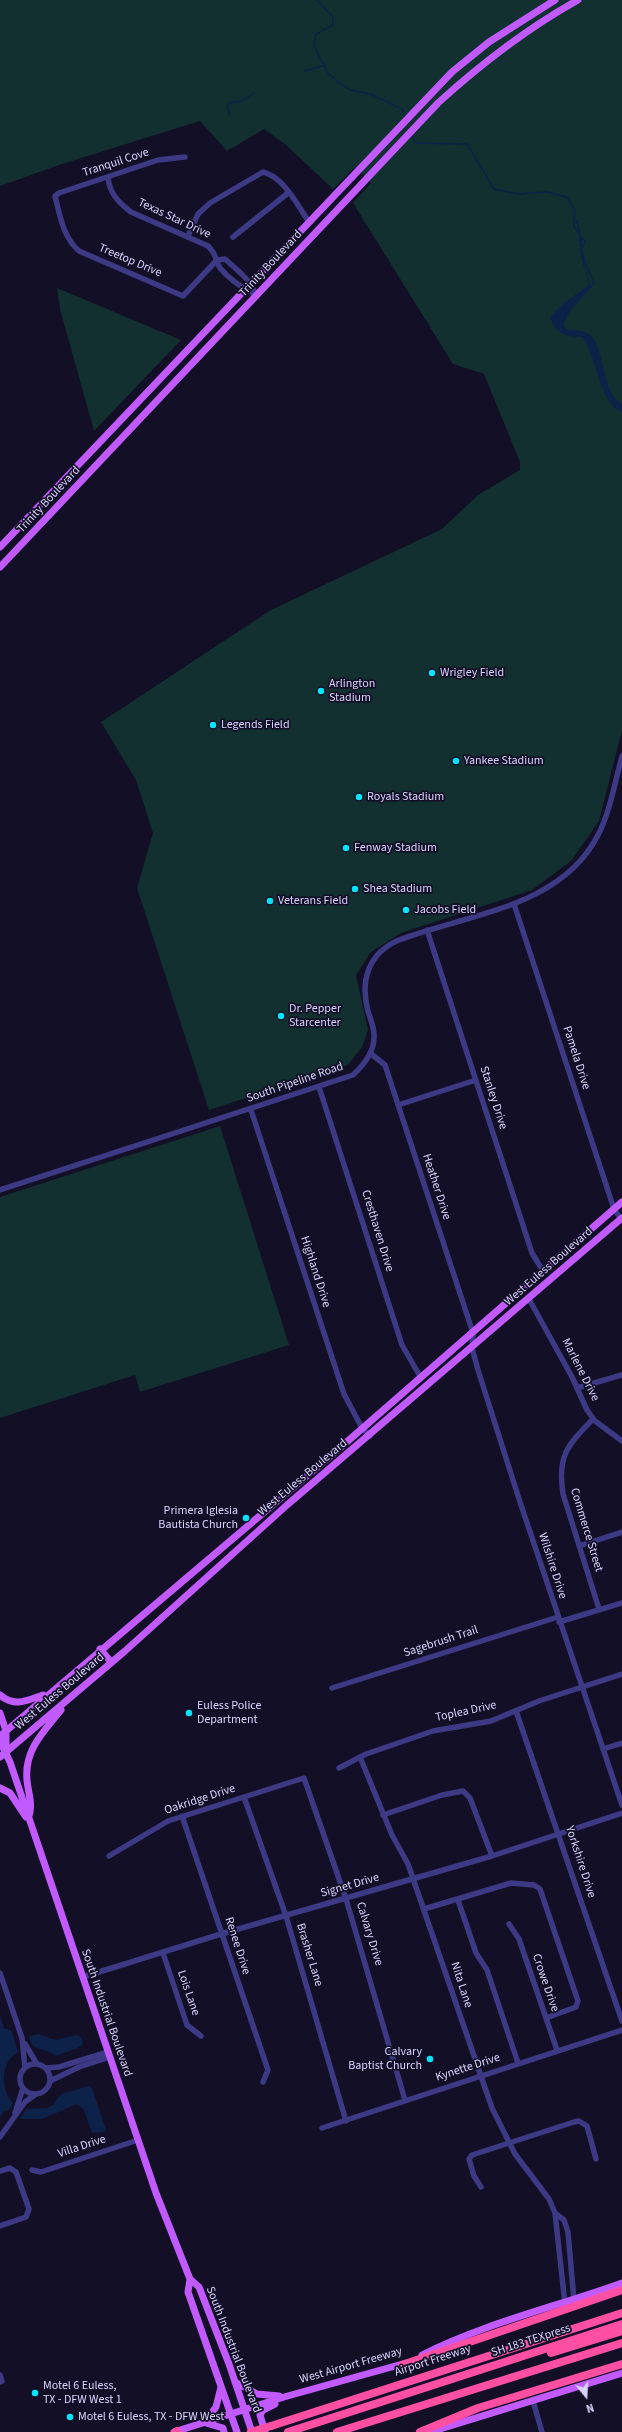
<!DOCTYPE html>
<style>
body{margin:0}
#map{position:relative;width:622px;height:2432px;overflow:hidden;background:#130f26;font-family:"Source Sans 3",sans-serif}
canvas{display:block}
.north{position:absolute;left:566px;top:2376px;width:40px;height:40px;-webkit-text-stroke:3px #130f26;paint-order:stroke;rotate:162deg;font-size:11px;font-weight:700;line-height:16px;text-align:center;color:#d9d4ff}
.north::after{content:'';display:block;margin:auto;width:14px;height:18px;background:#d9d4ff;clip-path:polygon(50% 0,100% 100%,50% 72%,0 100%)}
</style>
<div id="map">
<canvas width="622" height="2432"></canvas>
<div class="north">N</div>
</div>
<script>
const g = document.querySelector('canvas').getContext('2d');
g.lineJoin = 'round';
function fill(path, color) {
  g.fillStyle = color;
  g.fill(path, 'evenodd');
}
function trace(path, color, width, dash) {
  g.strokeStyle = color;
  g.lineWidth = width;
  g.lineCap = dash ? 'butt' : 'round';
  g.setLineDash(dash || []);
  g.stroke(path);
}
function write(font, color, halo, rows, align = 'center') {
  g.font = font + ' "Source Sans 3",sans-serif';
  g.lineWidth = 3.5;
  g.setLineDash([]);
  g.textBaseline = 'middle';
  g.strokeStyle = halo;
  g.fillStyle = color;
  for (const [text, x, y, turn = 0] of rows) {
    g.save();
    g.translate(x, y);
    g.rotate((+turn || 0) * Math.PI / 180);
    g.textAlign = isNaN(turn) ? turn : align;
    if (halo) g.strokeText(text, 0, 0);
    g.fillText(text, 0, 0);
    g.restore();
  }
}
const green = new Path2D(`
 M0,0H622V730L599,821L571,861L532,890L401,933L371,952L356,975L368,1030L362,1047L348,1065L209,1110L137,888L153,833L136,780L101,722L271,610L442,529L478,495L520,470V462L484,374L453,364L353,203L371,183L355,167L333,189L286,145L264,129L227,151L200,121L62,164L0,186Z
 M57,288L181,340L94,431L60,309Z
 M220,1126L289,1345L140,1392L135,1375L0,1418V1197Z`);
const water = new Path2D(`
 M576,220H578L582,240L583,258L591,287L570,311L563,325L567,330C574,330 583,330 589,334C605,345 601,393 622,404V412C598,403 598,357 582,337C566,337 556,334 550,317L564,303L588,286C589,275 582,266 581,255C579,243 579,232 576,220Z
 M0,2015L4,2028L12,2031L18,2052C0,2063 0,2088 13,2103L9,2110L4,2111L0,2117Z
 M38,2034L56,2040L77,2035L82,2038L83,2044L78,2048L56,2056C46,2047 30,2052 29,2036Z
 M89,2086L92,2088L106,2130L104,2132L92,2133L84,2110L77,2104L42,2119H20L26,2109L47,2108L53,2105L61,2094Z`);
const stream = new Path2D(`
 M317,0L333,17V25L316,34L314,46L328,73L338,82L350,90L371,94L402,109L405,117
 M305,71L325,65
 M230,115L227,107L229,103L242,101L254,93
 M412,134L415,143L467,144L494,189L519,194L547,192L567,197L575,210L574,227L580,235
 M582,248L585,242L582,238
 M582,253L594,284L583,295`);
const minor = new Path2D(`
 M185,157L158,160L59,193L55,196C60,216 63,237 79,251L183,296L217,260
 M108,178C110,194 119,203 131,212L208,246C218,256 214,259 220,268C229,279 244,289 256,295
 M188,236L198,214L210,203L263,172C284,177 298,206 309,222
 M233,237L288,193
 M217,260L225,259C238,271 250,279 256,295
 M514,904L614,1209L621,1219
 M427,930L532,1253L543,1271
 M370,1053L385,1065L473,1333L472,1348L478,1370L520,1502L622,1805
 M319,1087L402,1345L421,1378
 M398,1105L476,1080
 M251,1110L344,1394L362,1428L370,1436
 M0,1190L353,1075C364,1065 375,1051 374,1035C374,1027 370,1018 368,1011C360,981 368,953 399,940C467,914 561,908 598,835C610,812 615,782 622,756
 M529,1299L572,1377L587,1410L595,1421L622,1441
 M577,1388L622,1375
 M593,1419C568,1445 557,1455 563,1494L599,1609
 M579,1546L622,1532
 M559,1622L622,1603
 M332,1688L558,1617
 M516,1711L622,2021
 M603,1749L622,1743
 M360,1757L392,1835L408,1864L492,2108L515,2154L549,2199L555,2213L564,2220L568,2232L574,2301
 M339,1768L366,1754L433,1731L491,1721L539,1701L622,1674
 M244,1797L286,1916L346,2121
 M383,1815L442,1795L463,1791L470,1798L492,1856
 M182,1816L268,2070L263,2082
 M109,1856L168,1821L304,1778L346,1899L405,2100
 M458,1900L476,1953L487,1970L518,2063
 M424,1909L511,1883L534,1885L540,1889L578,2001L576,2007L546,2018
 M509,1924L519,1939L557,2050
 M163,1953L187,2025L201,2036
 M0,1973L22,2038L25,2068
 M83,1977L221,1934L492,1856L622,1813
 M25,2044L37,2064
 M20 2079a15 15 0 1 1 30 0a15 15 0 1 1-30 0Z
 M46,2068L59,2067L108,2052
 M50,2081L79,2067L110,2057
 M15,2113L23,2088
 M322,2128L622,2030
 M0,2137L25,2102L36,2094
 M32,2170L41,2172L138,2140
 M0,2171L10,2168L16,2172L29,2209L26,2217L0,2226
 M481,2187L474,2176L469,2159L472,2155L574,2122L579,2121L587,2126L596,2159
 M555,2213L565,2304
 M0,2375L2,2381L0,2382
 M533,2401L542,2432`);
const major = new Path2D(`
 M0,547L452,72L489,42L555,0
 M0,567L438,103C482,63 526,29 578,0
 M100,1649L111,1662
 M0,1695C15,1708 28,1700 43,1695
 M0,1713L6,1731V1751
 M0,1736L341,1447L622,1202
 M0,1741L10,1762L156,2193L190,2279L199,2287L229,2364L252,2432
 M0,1757L125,1651L287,1505L622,1218
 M0,1788L10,1793L26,1817
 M29,1816C33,1804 28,1792 27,1780C24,1750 44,1731 61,1710
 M190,2279L188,2292L237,2432
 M422,2355C485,2323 556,2307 622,2283
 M235,2382L257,2394L279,2396
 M205,2422L216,2407L221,2387
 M206,2423L223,2428L224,2432
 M174,2432L284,2397L406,2363
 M265,2432L260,2415L263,2410L275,2404
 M430,2432L622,2373`);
const highway = new Path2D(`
 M551,2353L622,2331
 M402,2365L622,2290
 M271,2426L622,2313
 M175,2432L177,2431
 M288,2432L622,2324
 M337,2432L622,2343
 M420,2432L478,2408L622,2364`);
const highwayBridge = new Path2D(`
 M251,2432L271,2426`);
const markers = [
 [432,673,4,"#00e5ff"],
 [321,691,4,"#00e5ff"],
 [213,725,4,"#00e5ff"],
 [456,761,4,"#00e5ff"],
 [359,797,4,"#00e5ff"],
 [346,848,4,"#00e5ff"],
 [355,889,4,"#00e5ff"],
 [270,901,4,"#00e5ff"],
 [406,910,4,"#00e5ff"],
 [281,1016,4,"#00e5ff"],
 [246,1518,4,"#00e5ff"],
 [189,1713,4,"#00e5ff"],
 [430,2059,4,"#00e5ff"],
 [35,2393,4,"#00e5ff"],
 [70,2417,4,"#00e5ff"]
];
const streetNames = [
 ["Tranquil Cove",116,163,-18],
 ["Texas Star Drive",174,219,25],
 ["Treetop Drive",130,261,23],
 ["Trinity Boulevard",271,264,-47],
 ["Trinity Boulevard",49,500,-47],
 ["Pamela Drive",576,1058,72],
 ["South Pipeline Road",295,1083,-19],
 ["Stanley Drive",493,1098,72],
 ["Heather Drive",436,1187,72],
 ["Cresthaven Drive",377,1231,73],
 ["West Euless Boulevard",549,1267,-41],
 ["Highland Drive",315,1272,72],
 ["Marlene Drive",580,1370,63],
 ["West Euless Boulevard",303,1478,-40],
 ["Commerce Street",586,1530,73],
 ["Wilshire Drive",552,1566,72],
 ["Sagebrush Trail",441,1642,-18],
 ["West Euless Boulevard",60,1692,-40],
 ["Toplea Drive",466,1712,-12],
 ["Oakridge Drive",200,1800,-18],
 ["Yorkshire Drive",580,1862,72],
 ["Signet Drive",350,1886,-16],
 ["Calvary Drive",369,1934,73],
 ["Renee Drive",237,1946,72],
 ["Brasher Lane",309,1955,73],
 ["Crowe Drive",545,1983,71],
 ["Nita Lane",461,1985,72],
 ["Lois Lane",188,1993,71],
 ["South Industrial Boulevard",106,2013,71],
 ["Kynette Drive",468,2068,-18],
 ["Villa Drive",82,2147,-18],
 ["SH 183 TEXpress",531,2341,-18],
 ["South Industrial Boulevard",233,2350,69],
 ["Airport Freeway",433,2361,-18],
 ["West Airport Freeway",351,2366,-16]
];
const poiNames = [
 ["Wrigley Field",440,673],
 ["Arlington",329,684],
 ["Stadium",329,698],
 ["Legends Field",221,725],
 ["Yankee Stadium",464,761],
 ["Royals Stadium",367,797],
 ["Fenway Stadium",354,848],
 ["Shea Stadium",363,889],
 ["Veterans Field",278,901],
 ["Jacobs Field",414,910],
 ["Dr. Pepper",289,1009],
 ["Starcenter",289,1023],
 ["Primera Iglesia",238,1511,"right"],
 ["Bautista Church",238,1525,"right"],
 ["Euless Police",197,1706],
 ["Department",197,1720],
 ["Calvary",422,2052,"right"],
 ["Baptist Church",422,2066,"right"],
 ["Motel 6 Euless,",43,2386],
 ["TX - DFW West 1",43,2400],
 ["Motel 6 Euless, TX - DFW West",78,2417]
];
fill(green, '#12302f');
fill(water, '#0c2248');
trace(stream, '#0c2248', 1.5);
trace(minor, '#3d3a85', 5.5);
trace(major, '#c25bff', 7);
trace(highway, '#ff4fa3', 8);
trace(highwayBridge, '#ff4fa3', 8);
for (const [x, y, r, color] of markers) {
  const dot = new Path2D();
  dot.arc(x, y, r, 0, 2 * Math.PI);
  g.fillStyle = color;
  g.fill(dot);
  trace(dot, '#130f26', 1.5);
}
write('12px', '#d9d4ff', '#130f26', streetNames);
write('12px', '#d9d4ff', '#130f26', poiNames, 'left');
</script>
